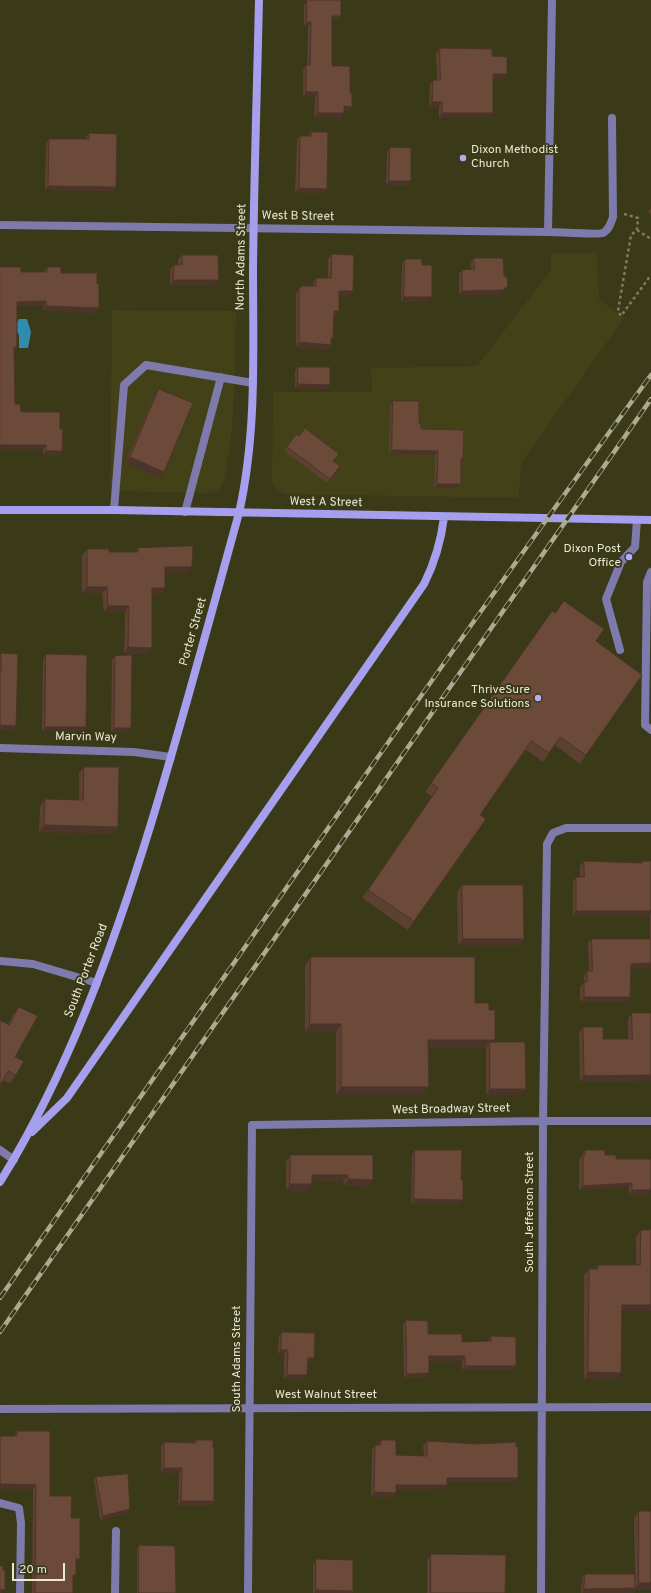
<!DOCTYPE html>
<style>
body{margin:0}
#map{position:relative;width:651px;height:1593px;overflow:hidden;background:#3a3918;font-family:Overpass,sans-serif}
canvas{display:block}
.scale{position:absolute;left:12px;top:1563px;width:53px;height:18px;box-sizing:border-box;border:2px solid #e8e8d4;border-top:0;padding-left:5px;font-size:12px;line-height:14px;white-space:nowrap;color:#e8e8d4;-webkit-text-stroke:3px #3a3918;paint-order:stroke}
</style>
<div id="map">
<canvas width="651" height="1593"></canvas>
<div class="scale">20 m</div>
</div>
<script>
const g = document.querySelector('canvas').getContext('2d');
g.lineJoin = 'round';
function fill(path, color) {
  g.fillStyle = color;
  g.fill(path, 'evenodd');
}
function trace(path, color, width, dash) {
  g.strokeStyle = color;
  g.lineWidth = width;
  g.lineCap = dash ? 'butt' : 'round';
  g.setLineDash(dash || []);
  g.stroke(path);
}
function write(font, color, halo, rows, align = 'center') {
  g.font = font + ' Overpass,sans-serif';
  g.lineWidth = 4;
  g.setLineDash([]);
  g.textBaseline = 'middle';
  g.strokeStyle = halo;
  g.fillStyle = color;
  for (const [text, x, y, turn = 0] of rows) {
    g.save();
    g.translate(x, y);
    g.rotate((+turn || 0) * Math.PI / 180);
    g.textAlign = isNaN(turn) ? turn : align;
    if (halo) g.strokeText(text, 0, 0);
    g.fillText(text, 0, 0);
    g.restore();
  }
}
const built = new Path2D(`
 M551,253H597L599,299L624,318L521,463L519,498L286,494L278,491L274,486L272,480L273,392H372L371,368L477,366L551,270Z
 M112,310L236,311L234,400L231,440L224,481L218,490L207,493L110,491Z`);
const water = new Path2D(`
 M19,319H27L31,332L28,348H19V335L14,327Z`);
const path = new Path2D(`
 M624,214L638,218L637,230L631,235L618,311L621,316L651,275
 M637,230L651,239`);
const lane = new Path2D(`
 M548,232C557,232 598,235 603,233C609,230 611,223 613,217L612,118
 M114,510L124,385L146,365L253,383
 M185,512L221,377
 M651,572L647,582L645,725L651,730
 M620,650L606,599L621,562L635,547L637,520
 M0,961L33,964L97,983
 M0,1150L14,1160
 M115,1593L116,1531`);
const street = new Path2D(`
 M0,225L548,232L552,0
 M0,748L134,752L171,757
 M1,1409L651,1407
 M0,1503L19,1508L21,1523L20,1593
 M248,1593L252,1125L543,1121H651
 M541,1593L543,1121L547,844L553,833L566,828H651`);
const secondary = new Path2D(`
 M0,510H114L651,520
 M32,1132L67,1098L424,584C435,562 441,542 444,517
 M0,1182C68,1072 112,950 150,827C182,723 210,618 239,513C257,433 253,351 253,269C254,180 257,90 259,0`);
const rail = new Path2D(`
 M0,1298C216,990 429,679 651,375
 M0,1332L651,399`);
const wall = new Path2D(`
 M308,0H341L338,20H332V66L350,92L352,107L349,111H344L341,118H314L315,97L303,96V70L306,65H307L308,26H304V5Z
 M440,48L492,56L504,79H493L490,118H439V107L429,106L430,84L433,80H437L436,53Z
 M311,132L327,189L324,193L295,192L297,140L300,136H308Z
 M89,133L113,191L45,190L46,143L49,139H86V137Z
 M390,147L408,186L386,185L387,152Z
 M651,208V214L648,212Z
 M332,254L349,296L339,295L336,315H334L333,338L327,350L296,347V293L301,286H313V283L316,278H328V259Z
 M182,255L215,285H170V270L174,265H178V259Z
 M474,258L504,275L508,286L504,291L500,295H459V274L462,270L471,269V262Z
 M405,259L422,265L429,301L401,302L402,264Z
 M47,267L61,273L97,284L99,308L96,313L43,310L44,305L17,306V347L14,351L15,404L21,412L60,429L62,451L59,456L43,455V449H0L21,272H44Z
 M298,367L327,389L295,388V371Z
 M159,389L160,478L125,463L155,395Z
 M393,401L421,429L461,462L457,488H434L435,455L389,454L390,405Z
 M296,434L340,466L327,483L284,451Z
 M138,548L187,573H165V588L160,595L152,594L147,654H124L125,612H104L102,593H82V555L87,549L109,552H136Z
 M552,611L596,641L642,675L580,764L555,745L543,762L526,750L480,815L486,819L408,930L362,898L432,797L425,792Z
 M1,653L16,726L13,730H0V655Z
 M46,654L86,727L83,732L42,731L43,659Z
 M115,656L131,728L128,732H111L112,660Z
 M84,767L118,827L113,834L39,832L40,806L45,799L79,800V773Z
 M584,861L640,863L642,861H651V968H631L627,1002H580V987L584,982V976L587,971H589L588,943L592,939H650V916H573V882L576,877H580V866Z
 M462,885L524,939L519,945H458L457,892Z
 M311,957L475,1003L489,1010L495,1040L493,1042L526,1089L521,1095H486V1048H428L424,1095H336V1032H305V965Z
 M19,1007L15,1057L16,1075L10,1084L3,1080L8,1024L13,1015Z
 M632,1013H651V1079L650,1081L580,1082L579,1033L583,1027L603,1039H628V1019Z
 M415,1150L460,1204H411L412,1155Z
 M585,1150L605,1155L616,1159L648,1195H629V1187L579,1190V1160Z
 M291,1155H373L368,1187L344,1185L343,1182L312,1181V1184L307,1191L286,1190V1162Z
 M641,1230H651V1311H622L617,1379H584V1275L589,1269H595L598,1265H636V1237Z
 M406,1320L428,1334L462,1342L488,1341L491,1336L513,1370H462V1361H429L426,1378H404L403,1325Z
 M282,1332L314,1358L311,1362H308L307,1375L304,1379H284V1354H278L279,1337Z
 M17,1431L50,1496L71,1518L80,1559L76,1563L73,1580V1593H32L33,1489L14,1436Z
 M196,1440L214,1501L211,1506H178L179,1473H161V1446L164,1442H194Z
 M381,1440L396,1455L424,1456L423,1446L427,1441L515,1482H447L444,1489H396V1493L393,1497H371L372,1450L375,1445H378Z
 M96,1477L130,1509L128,1513L100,1520L94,1480Z
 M639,1511L651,1590H635V1589L632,1593H581L582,1578L585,1574H635L634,1518Z
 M139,1545L176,1593H137V1548Z
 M431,1554L505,1593H427V1561Z
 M316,1559L351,1593H313V1564Z`);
const shadedWall = new Path2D(`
 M332,16H341L338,20H329Z
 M307,22H311L308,26H304Z
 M493,74H507L504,79H490Z
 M306,92H318L315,97L303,96Z
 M432,102H442L439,107L429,106Z
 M344,106L352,107L349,111L341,110Z
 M318,113H344L341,118H314Z
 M442,113H493L490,118H439Z
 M389,181H411L408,186L386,185Z
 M48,186L116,187L113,191L45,190Z
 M299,188L327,189L324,193L295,192Z
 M173,280H219L215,285H170Z
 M508,286L504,291L500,295H459L462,291Z
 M339,291H353L349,296L336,295Z
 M404,297H432L429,301L401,302Z
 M46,301L44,305L14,306L17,302Z
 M46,306L99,308L96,313L43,310Z
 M334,311H339L336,315H331Z
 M299,342L331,345L327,350L296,347Z
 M298,384L330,385L327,389L295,388Z
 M0,445H46L43,449H0Z
 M392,450L438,451L435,455L389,454Z
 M46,451H62L59,456L43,455Z
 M130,457L164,472L160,478L125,463Z
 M437,484H461L457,488H434Z
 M165,567H192L187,573H161Z
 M87,587H107L102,593H82Z
 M152,588H165L160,595L148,594Z
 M108,606H129L125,612H104Z
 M128,647L152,648L147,654H124Z
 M0,725L16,726L13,730H0Z
 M45,727H86L83,732L42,731Z
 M114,728H131L128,732H111Z
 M44,825L118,827L113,834L39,832Z
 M576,911H651V914L650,916H573Z
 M463,939H524L519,945H458Z
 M651,963V968H628L631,964Z
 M584,997H630L627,1002H580Z
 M310,1024H341L336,1032H305Z
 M428,1040H495L490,1046V1042L486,1048H423Z
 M651,1075V1079L650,1081L580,1082L584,1076Z
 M341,1087H429L424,1095H336Z
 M490,1089H526L521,1095H486Z
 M312,1175H348L343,1182L307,1181Z
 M348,1179L373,1180L368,1187L344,1185Z
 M632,1183L629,1187L579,1190L583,1186Z
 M290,1184H312L307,1191L286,1190Z
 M632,1190H651L648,1195H629Z
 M414,1199L463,1200L460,1204H411Z
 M622,1305H651V1311H618Z
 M281,1350H288L284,1354H278Z
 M429,1356H465L462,1361H426Z
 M308,1358H314L311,1362H305Z
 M465,1366H516L513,1370H462Z
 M588,1372L621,1373L617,1379H584Z
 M429,1373L426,1378H404L407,1374Z
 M287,1375H307L304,1379H284Z
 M164,1468H182L179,1473H161Z
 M447,1478H518L515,1482H444Z
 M0,1484L36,1485L33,1489H0Z
 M396,1485H447L444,1489L393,1490Z
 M374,1492L396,1493L393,1497H371Z
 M181,1501H214L211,1506H178Z
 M130,1509L128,1513L100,1520L103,1516Z
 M76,1559H80L77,1563H73Z
 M639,1583H651V1590H635Z
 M635,1588L632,1593H582L584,1589Z
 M0,1589L5,1590L2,1593H0Z
 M316,1590L353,1591L351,1593H314Z`);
const building = new Path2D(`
 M307,0H341V16H332V66H350V92L352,93V107L344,106V113H318V92H306V65H310L311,22H307Z
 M440,48L492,49V56L507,57V74H493V113H442V102H432L433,80H440Z
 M311,132H328L327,189L299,188L300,136H311Z
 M89,133L117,134L116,187L48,186L49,139H89Z
 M390,147L411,148V181H389Z
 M332,254L354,255L353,291H339V311H334L333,338H331V345L299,342V288H301V286H316V278H331Z
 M182,255H218L219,280H173L174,265H182Z
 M474,258H503L504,275L507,278L508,286L503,290L462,291V270L474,269Z
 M405,259H422V265H432V297H404Z
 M0,267H21V272H47V267H61V273H97V284H99V308L46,306V301L17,302V347H14L15,404H20L21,412H60V429H63L62,451H46V445H0Z
 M298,367H330V385L298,384Z
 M159,389L193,403L164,472L130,457Z
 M393,401H419V423L421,424V429L464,430L463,459H461V484H437L438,451L392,450Z
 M305,428L339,454L333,461L340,466L330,479L287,447L296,434L299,436Z
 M193,546L192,567H165V588H152V648L128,647L129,606H108L107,587H87V549H109V552H138V548Z
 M564,601L604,629L596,641L642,675L586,755L560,737L549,753L531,741L480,815L486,819L414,921L368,890L438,788L431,783L552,611L555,613Z
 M1,653L18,654L16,726L0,725V672H1Z
 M46,654L87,655L86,727H45Z
 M132,655L131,728H114L115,656Z
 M84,767H119L118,827L44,825L45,799L83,800Z
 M584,861L642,863V861H651V911H576V877H584Z
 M462,885H523L524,939H463Z
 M592,939H651V963L631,964L630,997H584V982H587V971H592Z
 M311,957H475V1003H489V1010H495V1040H428L429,1087H341V1024H310Z
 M19,1007L38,1016L15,1057L24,1061L16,1075L8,1071L0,1086V1020L9,1025Z
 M632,1013H651V1075L584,1076L583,1027H603V1039H632Z
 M490,1042H525L526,1089H490Z
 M415,1150H462L461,1180H463V1200L414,1199Z
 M585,1150H605V1155H616V1159H651V1190H632V1183L583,1186V1155H585Z
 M291,1155H373V1180L348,1179V1175H312V1184H290Z
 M641,1230H651V1305H622L621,1373L588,1372L589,1269H598V1265H640Z
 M406,1320L428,1321V1334H462V1342L491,1341V1336L516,1337V1366H465V1356H429V1373L407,1374Z
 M282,1332L315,1333L314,1358H308L307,1375H287L288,1350H281Z
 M17,1431H50V1496H72L71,1518H80V1559H76V1575H73V1593H35L36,1485L0,1484V1436H17Z
 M196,1440H213V1447L214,1448V1501H181L182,1468H164V1442L196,1443Z
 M381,1440H396V1455L427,1456V1441L478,1444L516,1442V1447L518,1446V1478H447V1485H396V1493L374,1492L375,1445H381Z
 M128,1474L130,1509L103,1516L96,1477Z
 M639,1511H651V1583H639Z
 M139,1545L175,1546L176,1593H139Z
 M431,1554L506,1555L505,1593H431Z
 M316,1559L353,1560V1591L316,1590Z
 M0,1566H3V1570H5V1590L0,1589Z
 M585,1574H635V1588L584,1589Z`);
const markers = [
 [463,158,4,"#b3adf9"],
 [629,557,4,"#b3adf9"],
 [538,698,4,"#b3adf9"]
];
const poiNames = [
 ["Dixon Methodist",471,151,"left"],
 ["Church",471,165,"left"],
 ["Dixon Post",621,550],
 ["Office",621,564],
 ["ThriveSure",530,691],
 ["Insurance Solutions",530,705]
];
const streetNames = [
 ["West B Street",298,217,1],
 ["North Adams Street",242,257,-89],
 ["West A Street",326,503,1],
 ["Porter Street",194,632,-74],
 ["Marvin Way",86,738,1],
 ["South Porter Road",87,971,-69],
 ["West Broadway Street",451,1110,-1],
 ["South Jefferson Street",531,1212,-90],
 ["South Adams Street",238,1359,-90],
 ["West Walnut Street",326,1396]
];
fill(built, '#424117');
fill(water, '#318bae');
trace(path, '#7d7c60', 2.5, [3, 3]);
trace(lane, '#7e7aab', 8);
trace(street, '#7e7aab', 8);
trace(secondary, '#a69fed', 8);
trace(rail, '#abaa92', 4.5);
trace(rail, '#3a3918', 3, [9]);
fill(wall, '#5c4032');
fill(shadedWall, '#4b3429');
fill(building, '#6b4a3a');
trace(building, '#4b3429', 1);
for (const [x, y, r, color] of markers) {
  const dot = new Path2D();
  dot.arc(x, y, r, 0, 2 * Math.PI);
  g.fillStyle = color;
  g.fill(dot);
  trace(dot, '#3a3918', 1.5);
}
write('12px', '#e8e8d4', '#3a3918', poiNames, 'right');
write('12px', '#e8e8d4', '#3a3918', streetNames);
</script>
